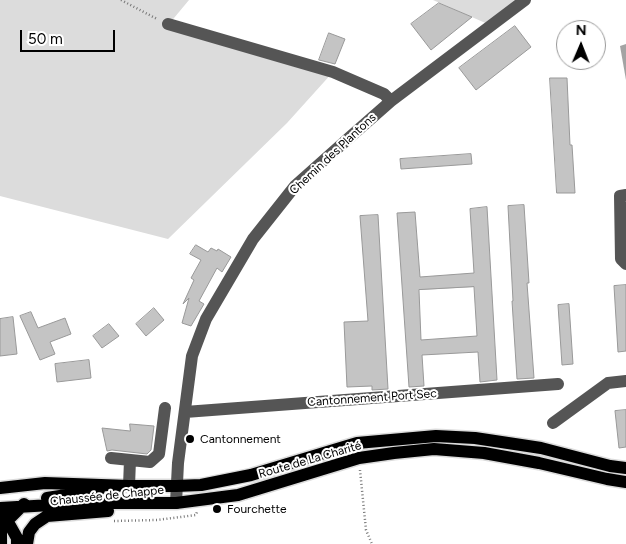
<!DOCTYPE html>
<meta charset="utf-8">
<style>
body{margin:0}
#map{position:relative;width:626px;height:544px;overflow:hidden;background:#fff;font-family:Figtree,sans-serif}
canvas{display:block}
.north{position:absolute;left:556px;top:20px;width:50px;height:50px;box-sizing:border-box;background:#fff;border:1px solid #999;border-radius:50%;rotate:1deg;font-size:14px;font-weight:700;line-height:20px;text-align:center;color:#000}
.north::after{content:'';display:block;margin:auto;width:18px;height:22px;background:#000;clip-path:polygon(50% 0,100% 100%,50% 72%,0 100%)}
.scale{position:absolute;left:20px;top:30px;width:95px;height:22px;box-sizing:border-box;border:2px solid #000;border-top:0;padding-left:6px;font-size:15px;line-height:18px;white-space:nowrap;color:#000;-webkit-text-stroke:4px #fff;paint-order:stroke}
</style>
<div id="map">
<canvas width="626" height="544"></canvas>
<div class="north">N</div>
<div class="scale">50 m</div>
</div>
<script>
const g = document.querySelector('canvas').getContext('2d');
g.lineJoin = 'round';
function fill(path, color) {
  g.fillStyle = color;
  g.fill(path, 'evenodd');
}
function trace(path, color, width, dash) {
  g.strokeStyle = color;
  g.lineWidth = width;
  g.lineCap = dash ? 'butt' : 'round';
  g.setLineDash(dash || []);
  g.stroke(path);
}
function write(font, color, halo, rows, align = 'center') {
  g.font = font + ' Figtree,sans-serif';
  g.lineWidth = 4;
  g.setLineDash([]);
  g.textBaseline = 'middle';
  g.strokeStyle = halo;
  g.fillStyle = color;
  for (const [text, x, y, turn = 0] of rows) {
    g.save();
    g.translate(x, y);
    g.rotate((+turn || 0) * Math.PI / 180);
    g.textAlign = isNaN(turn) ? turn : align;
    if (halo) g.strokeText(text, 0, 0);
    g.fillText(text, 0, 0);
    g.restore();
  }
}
const green = new Path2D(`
 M0,0H189L169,24L333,72L287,123L168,239L0,196Z
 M433,0H525L490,25Z`);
const water = new Path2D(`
 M626,44V80L620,46Z`);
const building = new Path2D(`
 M439,3L472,17L431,50L411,24Z
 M515,26L531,47L476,90L459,68Z
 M329,33L345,39L335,64L319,60Z
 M550,78H567L570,145H572L575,193H557Z
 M471,154L472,164L401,169L400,159Z
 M524,205L529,283H527L534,378L517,379L512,301H513L508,206Z
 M487,207L497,380L480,382L478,352L422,355L424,386L409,387L397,213L415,212L420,277L474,273L470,209ZM474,287L477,336L421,340L419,290Z
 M378,215L388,389L372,390V386L347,387L344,322L368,321L360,216Z
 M196,245L208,252L211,248L217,251L218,249L231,257L222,272L217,268L199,301L204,304L191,326L182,323L189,298L183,304L194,280L191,278L201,260L190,254Z
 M626,285V351L618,352L614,286Z
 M569,304L573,364L562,365L558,305Z
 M154,308L164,320L146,336L136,324Z
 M31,312L38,328L65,318L71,334L50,342L55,354L40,360L20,316Z
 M13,317L17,354L0,356V319Z
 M109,324L119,336L102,348L93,336Z
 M89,360L91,378L57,382L55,364Z
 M626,410V447L619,448L615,411Z
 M130,424L154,426L151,450L147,454L112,450L107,451L102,428L130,431Z`);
const path = new Path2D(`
 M121,0L157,19
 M360,470L366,530L372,544
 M114,521L157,520L196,515L197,512`);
const minor = new Path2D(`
 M168,24L333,72L384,94L391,101
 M626,195L620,196L621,259L626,264
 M185,412L558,384
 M553,423L608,383L626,381
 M111,458L150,462L159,454L165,408
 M129,486L130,460
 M176,503L178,463L192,356L206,319L253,239L295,186L350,137L391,101L525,0`);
const major = new Path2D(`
 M0,488L45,483L129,486H176L201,485L251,475L357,443L436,436L475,438L541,448L610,466L626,468
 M47,498L99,490
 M0,508L85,503H176L238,495L359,458L394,453L434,449L484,453L539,463L607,479L626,482
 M4,515L17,538V544
 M1,544V527L24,504
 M27,544L29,532L35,524L47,516L108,511`);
const markers = [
 [190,439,5,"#000"],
 [217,509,5,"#000"]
];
const streetNames = [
 ["Chemin des Plantons",333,154,-43],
 ["Cantonnement Port Sec",372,398,-4],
 ["Route de La Charité",310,460,-16],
 ["Chaussée de Chappe",107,496,-6]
];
const poiNames = [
 ["Cantonnement",200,439],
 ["Fourchette",227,509]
];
fill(green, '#dcdcdc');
fill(water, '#a3a3a3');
fill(building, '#c4c4c4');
trace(building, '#999', 1);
trace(major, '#dbdbdb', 15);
trace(path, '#777', 2.5, [1, 2.5]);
trace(minor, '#555', 12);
trace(major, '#000', 12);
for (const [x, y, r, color] of markers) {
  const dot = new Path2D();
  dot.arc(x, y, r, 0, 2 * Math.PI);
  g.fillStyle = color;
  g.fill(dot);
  trace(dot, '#fff', 2);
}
write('12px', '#000', '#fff', streetNames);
write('12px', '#000', '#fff', poiNames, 'left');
</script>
